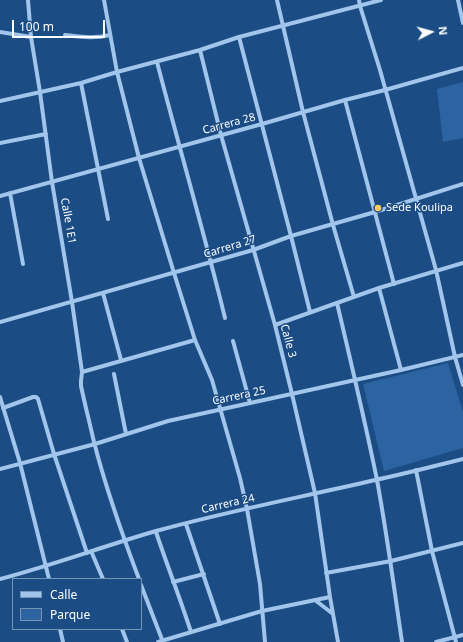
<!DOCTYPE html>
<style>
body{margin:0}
#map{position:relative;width:463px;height:642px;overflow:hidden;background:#1b4c84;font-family:"Noto Sans",sans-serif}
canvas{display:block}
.legend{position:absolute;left:12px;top:578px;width:130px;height:52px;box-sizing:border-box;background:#1b4c84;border:1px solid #7694b5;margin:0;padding:5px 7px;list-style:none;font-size:12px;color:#fff}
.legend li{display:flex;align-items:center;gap:8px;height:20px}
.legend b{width:20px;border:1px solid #7694b5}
.north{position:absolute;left:411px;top:12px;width:40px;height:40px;-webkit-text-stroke:3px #1b4c84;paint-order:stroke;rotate:84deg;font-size:11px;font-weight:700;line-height:16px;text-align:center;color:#fff}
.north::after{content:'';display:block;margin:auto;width:14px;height:18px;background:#fff;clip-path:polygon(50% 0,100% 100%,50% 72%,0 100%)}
.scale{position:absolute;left:12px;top:20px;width:93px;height:18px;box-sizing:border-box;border:2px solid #fff;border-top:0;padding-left:5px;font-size:12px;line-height:14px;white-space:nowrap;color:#fff;-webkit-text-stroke:3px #1b4c84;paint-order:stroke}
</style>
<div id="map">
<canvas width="463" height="642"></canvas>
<ul class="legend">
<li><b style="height:5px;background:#a2c5eb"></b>Calle</li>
<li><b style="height:11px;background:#2b64a1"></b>Parque</li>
</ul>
<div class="north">N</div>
<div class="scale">100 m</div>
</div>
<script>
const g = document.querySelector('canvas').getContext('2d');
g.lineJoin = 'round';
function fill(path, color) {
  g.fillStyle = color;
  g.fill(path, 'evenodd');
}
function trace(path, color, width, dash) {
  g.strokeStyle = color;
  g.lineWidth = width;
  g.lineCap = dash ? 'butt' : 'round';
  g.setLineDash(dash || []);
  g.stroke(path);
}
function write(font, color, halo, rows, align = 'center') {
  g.font = font + ' "Noto Sans",sans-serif';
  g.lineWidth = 3;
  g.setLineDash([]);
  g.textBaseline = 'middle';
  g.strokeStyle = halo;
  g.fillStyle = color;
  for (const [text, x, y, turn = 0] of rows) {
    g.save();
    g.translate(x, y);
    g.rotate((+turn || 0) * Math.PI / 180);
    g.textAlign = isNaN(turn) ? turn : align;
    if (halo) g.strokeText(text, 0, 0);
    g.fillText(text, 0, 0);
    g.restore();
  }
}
const green = new Path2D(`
 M463,82V138L443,142L437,89Z
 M448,363L463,412V448L384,471L363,384Z`);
const street = new Path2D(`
 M28,0L31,37L40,92L52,182L72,302L82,372L81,381V386C85,405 90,424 94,442C106,489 122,534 139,579
 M104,0L117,72L139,158L174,273L195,340L212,380L240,478L247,509L260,584L265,642
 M277,0L303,112L333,225L354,297
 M359,0L360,6L380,70L436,270L455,357L463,385
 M458,0L463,23
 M0,32L31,37
 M65,35C82,37 93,39 110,35
 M239,37L291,236L310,312
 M200,50L221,135L275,325L292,394L315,493L330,597L338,642
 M157,62C179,147 204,232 225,318
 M81,83L108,219
 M345,100L394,284
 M0,101L81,83L117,72L200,50L239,37L381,0
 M0,143L46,134
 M10,193L23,264
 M0,196L262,124L345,100L385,90L463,68
 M379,288L401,370
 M103,293L121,360
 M337,303C351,362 365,421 377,480C387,534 394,588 402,642
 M0,322L253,250L291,236L375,212L463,184
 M275,325L379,288L463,263
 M233,341L250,403
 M82,372L195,340
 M114,374L126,434
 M0,397L20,463L49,579
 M3,408L33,397H36L38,399L54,454L87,553
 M0,469L95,444L168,421L401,370L463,355
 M416,470L432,551L456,642
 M186,524L220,624
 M156,532C167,565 180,598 191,632
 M91,551L103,579
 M326,573L391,561L463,543
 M0,579C53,565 104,546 156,531C228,511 302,497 375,480C404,474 434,466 463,459
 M173,582L204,574
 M141,585L163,642
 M315,600L333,614
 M60,629L63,642
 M122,629L127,642
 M158,642L262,611L330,597
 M436,642L463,635`);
const markers = [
 [378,208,4,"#fcc95f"]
];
const streetNames = [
 ["Carrera 28",229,124,-15],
 ["Calle 1E1",68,221,80],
 ["Carrera 27",230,247,-17],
 ["Calle 3",288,341,75],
 ["Carrera 25",239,396,-12],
 ["Carrera 24",228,504,-13]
];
const poiNames = [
 ["Sede Koulipa",386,208]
];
fill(green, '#2b64a1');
trace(street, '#a2c5eb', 4);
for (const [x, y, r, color] of markers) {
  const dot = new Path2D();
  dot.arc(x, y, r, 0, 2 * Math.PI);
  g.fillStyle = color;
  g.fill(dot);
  trace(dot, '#1b4c84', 1.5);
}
write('11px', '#fff', '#1b4c84', streetNames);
write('11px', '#fff', '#1b4c84', poiNames, 'left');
</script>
